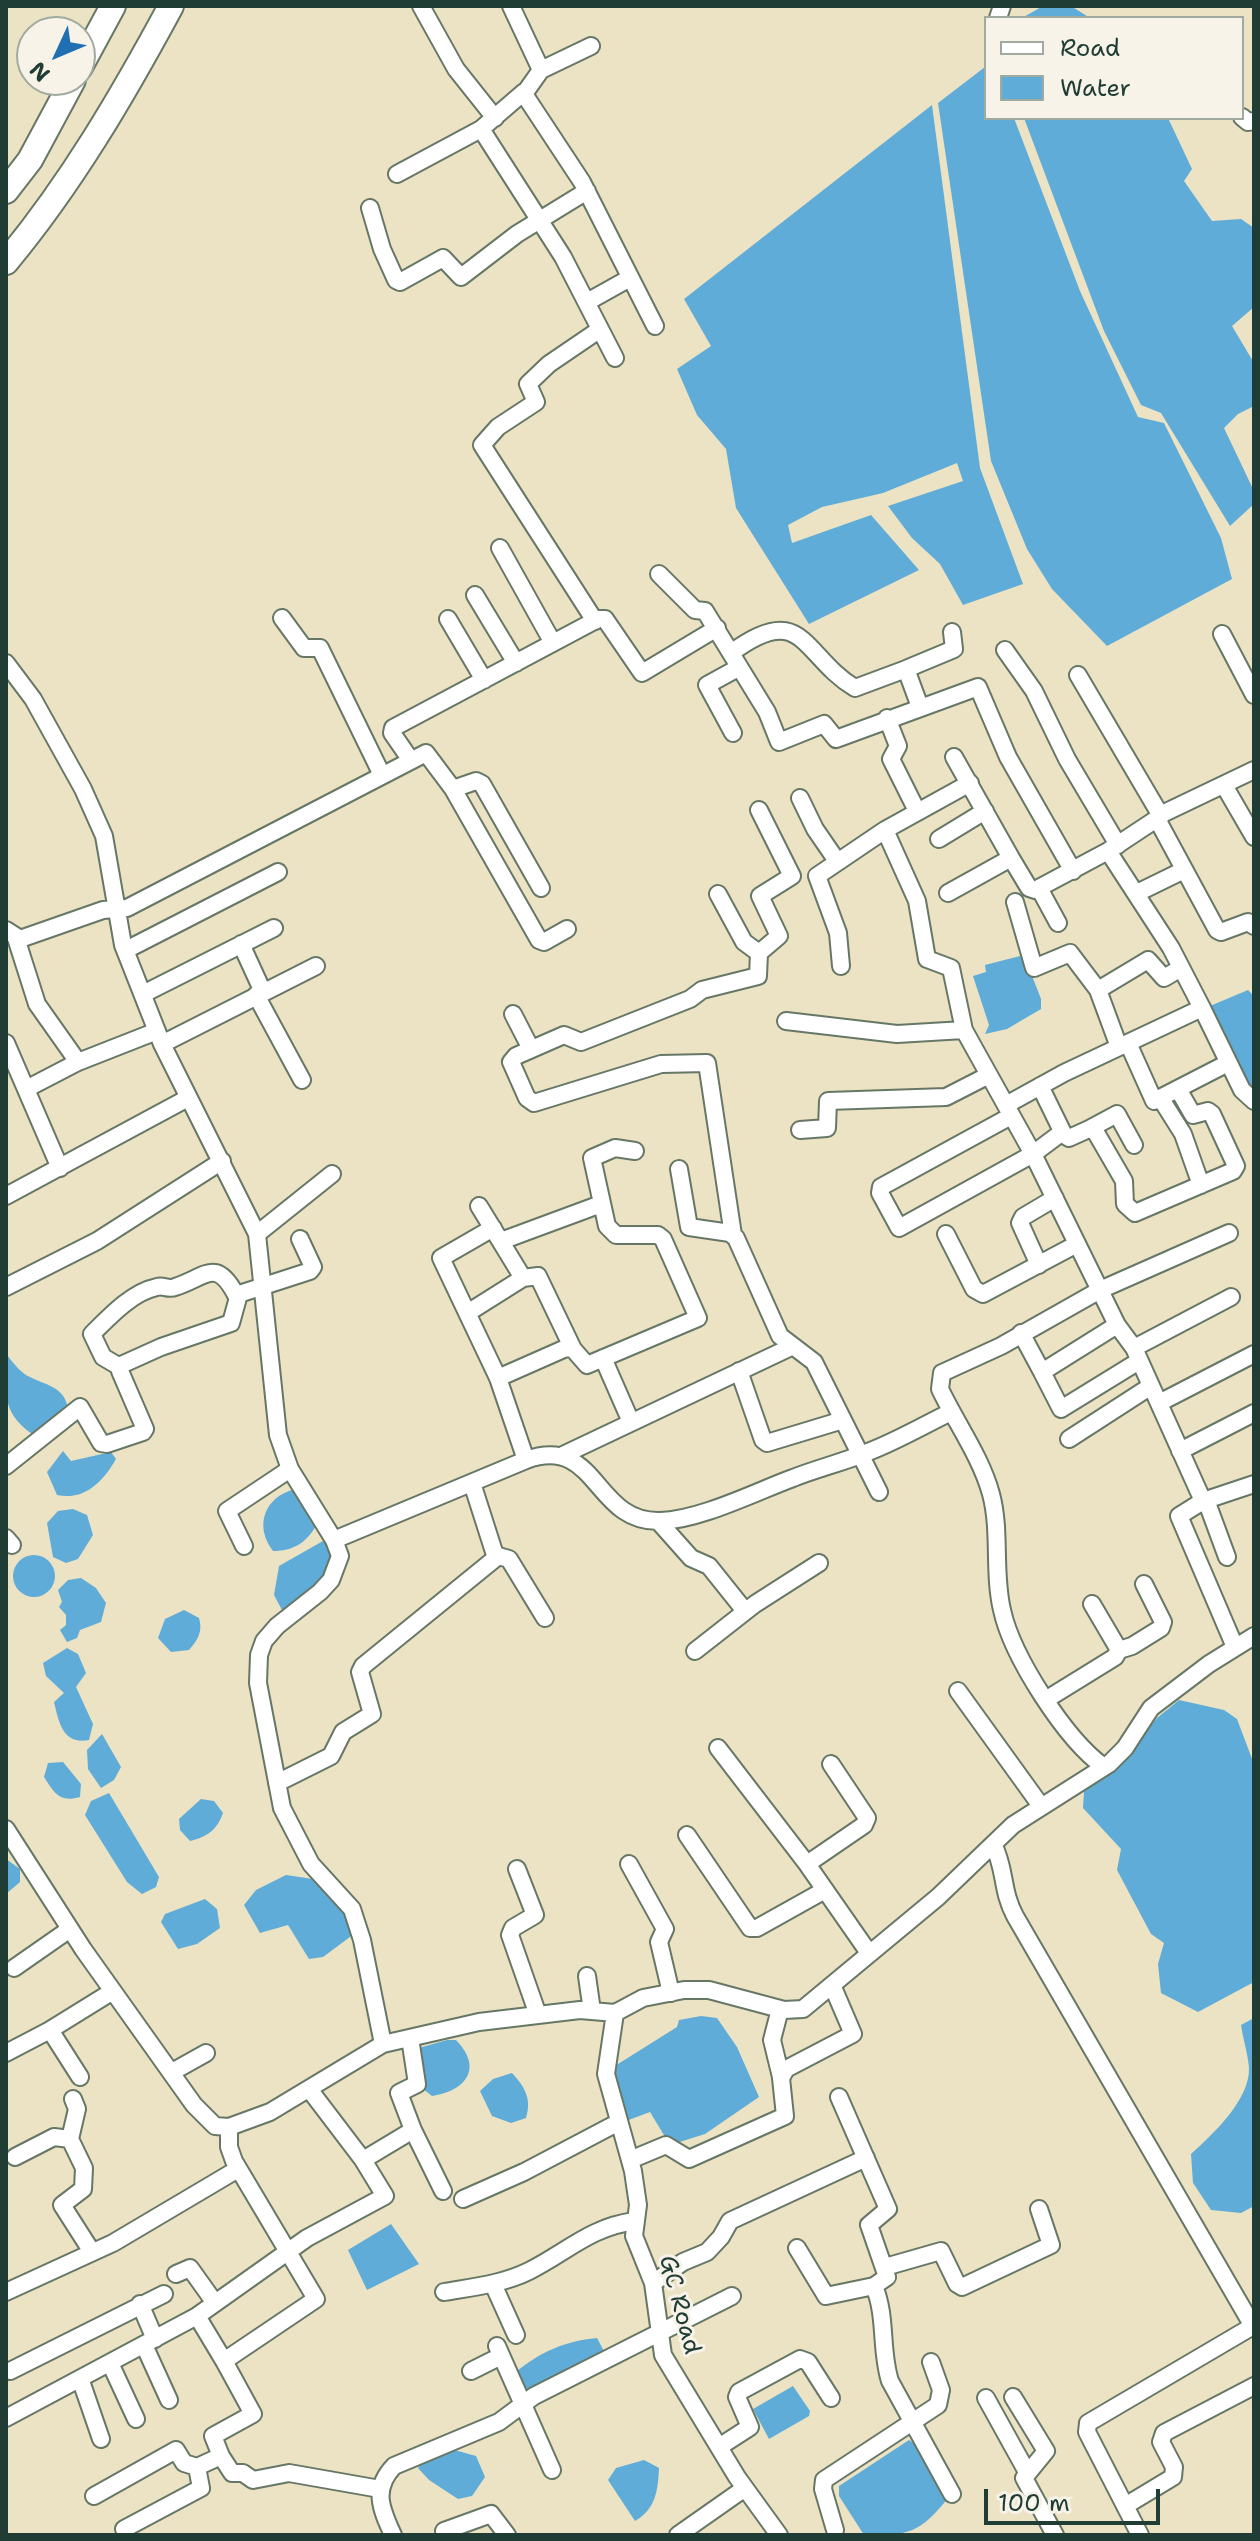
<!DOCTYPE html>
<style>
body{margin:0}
#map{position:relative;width:1260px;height:2541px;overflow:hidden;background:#ebe3c3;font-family:"Shantell Sans",sans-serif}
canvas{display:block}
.frame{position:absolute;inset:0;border:8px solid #1f3d34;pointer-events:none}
.legend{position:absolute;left:984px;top:16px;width:260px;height:104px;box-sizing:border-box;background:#f7f3e8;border:2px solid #a1aaa0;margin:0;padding:10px 14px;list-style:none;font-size:24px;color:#1f3d34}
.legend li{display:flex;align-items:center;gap:16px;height:40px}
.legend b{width:40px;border:2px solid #a1aaa0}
.north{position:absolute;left:16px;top:16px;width:80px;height:80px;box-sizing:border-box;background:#f7f3e8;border:2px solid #a1aaa0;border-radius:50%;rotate:226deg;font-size:22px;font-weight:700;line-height:32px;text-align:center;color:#1f3d34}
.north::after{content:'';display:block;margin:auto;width:28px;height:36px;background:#1f6fb2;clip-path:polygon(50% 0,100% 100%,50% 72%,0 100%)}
.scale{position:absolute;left:984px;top:2489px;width:176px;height:36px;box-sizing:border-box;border:4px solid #1f3d34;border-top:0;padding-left:10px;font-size:24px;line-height:28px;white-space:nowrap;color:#1f3d34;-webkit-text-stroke:6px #f7f3e8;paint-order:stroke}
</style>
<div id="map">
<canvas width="1260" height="2541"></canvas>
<div class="frame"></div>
<ul class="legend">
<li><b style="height:10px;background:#fff"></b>Road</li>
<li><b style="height:22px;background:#60acd9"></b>Water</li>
</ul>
<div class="north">N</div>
<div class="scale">100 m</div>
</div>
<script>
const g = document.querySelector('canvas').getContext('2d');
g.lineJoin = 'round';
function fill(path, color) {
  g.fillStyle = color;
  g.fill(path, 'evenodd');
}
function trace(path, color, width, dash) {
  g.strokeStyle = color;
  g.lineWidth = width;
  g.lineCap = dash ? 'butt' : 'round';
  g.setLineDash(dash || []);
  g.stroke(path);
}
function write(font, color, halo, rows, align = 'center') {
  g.font = font + ' "Shantell Sans",sans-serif';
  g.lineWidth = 6;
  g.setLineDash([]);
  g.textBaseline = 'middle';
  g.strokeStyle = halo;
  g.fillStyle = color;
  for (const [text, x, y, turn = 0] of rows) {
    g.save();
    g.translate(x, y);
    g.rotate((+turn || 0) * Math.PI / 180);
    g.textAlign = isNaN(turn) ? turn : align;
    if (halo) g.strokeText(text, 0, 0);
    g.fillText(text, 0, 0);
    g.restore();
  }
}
const water = new Path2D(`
 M1043,6H1071L1090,18H1022Z
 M985,67L986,118H1014L1080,291L1138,417L1164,423L1221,538L1232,579L1107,646L1052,589L1027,549L991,461L938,103Z
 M932,105L980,468L1023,584L963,605L940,564L912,538L888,506L963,481L957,463L883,493L822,507L788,525L792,543L871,515L919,570L809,624L736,508L726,449L697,415L677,369L711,346L684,299Z
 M1024,118H1168L1192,169L1184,181L1212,221L1241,219L1254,228V307L1232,326L1254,363V406L1238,414L1224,428L1254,491V504L1230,526L1161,413L1141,405L1104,331Z
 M1024,955L1041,999V1009L1007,1029L985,1034L989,1025L973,976L986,972L985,965Z
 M1248,990L1254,996V1090L1245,1085L1210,1006Z
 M6,1354C13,1362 20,1373 30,1377C49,1387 66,1386 69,1414L32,1434C0,1411 6,1391 6,1354Z
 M63,1451L71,1461L111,1452L116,1459C103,1482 84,1501 57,1495L47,1472Z
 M295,1489L316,1526C306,1543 293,1551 273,1551C254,1526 264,1497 295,1489Z
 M73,1509L87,1515L93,1535L78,1559L66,1563L53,1557L47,1523L58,1511Z
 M323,1541L334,1545L338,1562L298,1609L282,1610L274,1595L279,1566Z
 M13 1576a21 21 0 1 1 42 0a21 21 0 1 1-42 0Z
 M81,1578L96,1588L106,1603L101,1622L80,1630L77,1638L67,1642L60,1630L66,1625V1615L59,1607L62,1602L58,1590L68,1580Z
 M184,1610L199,1618C203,1631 198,1640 189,1650L171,1652L158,1638L165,1619Z
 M67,1648L78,1654L86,1673L76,1687L93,1724L89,1740C63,1745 59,1723 54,1702L64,1693L46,1676L43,1663Z
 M1179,1700L1224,1710L1237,1719L1254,1764V1982L1198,2012L1161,1993L1158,1964L1164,1943L1151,1934L1117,1870L1121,1849L1083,1808L1084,1791L1125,1757L1157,1718Z
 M102,1734L121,1767L114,1780L101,1788L88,1769L87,1750Z
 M63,1762L81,1784L80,1797C60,1803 54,1793 44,1777L48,1763Z
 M109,1793L159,1877L156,1887L142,1894L127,1882L85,1815L91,1801Z
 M201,1799L214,1801L223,1813C217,1830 207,1837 190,1841L180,1830L179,1819Z
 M6,1859L20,1869V1882L6,1894Z
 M286,1875L313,1879L343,1910L354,1934L323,1957L309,1959L288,1925L260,1933L244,1905L256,1890Z
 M205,1899L217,1909L220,1928L197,1944L178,1949L161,1922L165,1914Z
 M701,2016L717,2018L737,2047L759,2097L705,2134L670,2145L650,2112L626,2121L610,2069L677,2027L679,2020Z
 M1254,2018V2206L1241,2213L1211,2210L1193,2183L1191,2154C1212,2135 1250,2100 1249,2068C1248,2054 1243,2039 1241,2025Z
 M447,2040H456C484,2069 465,2091 432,2096L423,2089L416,2057L422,2047Z
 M512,2073C525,2087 532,2099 526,2118L511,2123L492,2116L480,2091L493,2079Z
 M391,2224L419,2264L367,2290L348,2250Z
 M597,2338L605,2353L528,2394L518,2385L516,2372C540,2352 565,2341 597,2338Z
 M793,2386L810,2411L809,2416L769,2439L753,2409Z
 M909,2440L919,2446L949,2497C919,2534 910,2535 864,2535L839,2496V2486Z
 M451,2449L476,2456L485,2477L472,2496L458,2499L429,2480L418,2468L423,2460Z
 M644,2460L659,2468C658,2490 656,2509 635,2521L608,2480L616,2468Z`);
const minor = new Path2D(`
 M421,6L456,69L495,118
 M511,6L541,70L524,94L582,182L655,326
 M998,18L1002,6
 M541,70L591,46
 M1242,117L1248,122L1254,121
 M481,129L563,257L615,358
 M397,174L481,129L524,92
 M370,208L382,249L396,280L400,282L443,258L461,277L517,234L587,191
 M587,302L630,278
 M500,548L553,643
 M659,574L695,610L705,611L767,712L779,742L824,724L836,739L978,687L1008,757L1073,871
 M475,595L516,663
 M282,618L304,648H320L382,775
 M448,619L484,680
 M595,621L482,445L498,427L536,402L528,384L549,364L599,330
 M1222,634L1254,695
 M1005,650L1034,691L1067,759L1118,845
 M731,653C804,599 802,656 855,688L906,669L920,707
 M6,663L33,699L83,789L104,836L123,945L162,1044L257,1234L278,1435L290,1469L334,1540L340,1556L331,1580L320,1592L277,1626L264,1641L259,1655L258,1683L282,1808L311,1864L352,1909L362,1940L383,2044
 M906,669L954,649L952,632
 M887,718L898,746L891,759L917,811
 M733,733L707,685L738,668
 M410,759L392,733L393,728L598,619H605L642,673L717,628
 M1225,787L1254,837
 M453,789L476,781L482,784L541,888
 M800,798L815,829L837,861
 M1162,814L1254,770
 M1157,819L1217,930L1221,932L1248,922L1254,926
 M885,830L917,901L927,959L951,968L964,1030L1033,1154L1117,1325L1134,1348L1203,1501L1179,1516L1235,1647
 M939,839L985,811
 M1011,858L1029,888L1035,890L1108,851L1161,816L1078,675
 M1039,888L1058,923
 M948,893L1011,858L954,757
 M1137,893L1184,870
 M718,894L744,942L759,953
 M1015,902L1034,968L1070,953L1098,990L1148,960L1164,978L1181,968
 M6,930L20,939L103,910L127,908L426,753L453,789L539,940L544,942L567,929
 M16,938L37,1004L78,1062
 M241,944L263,992
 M126,950L278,872
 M841,966L838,933L817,876L885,830L970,783
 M1098,990L1119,1047
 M143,994L274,928
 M256,995L302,1080
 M1202,1008L1242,1090L1254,1101
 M513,1014L531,1049
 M786,1021L897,1034L964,1030
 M6,1043L60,1168
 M1128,1043L1154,1101L1228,1063
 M162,1044L316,966
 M1040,1086L1063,1133
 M28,1088L78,1062L157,1031
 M1161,1099L1183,1134L1201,1185
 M1006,1105L1064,1073L1202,1008L1171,948L1108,851
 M1011,1116L881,1187L880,1193L899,1228L1033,1154L1061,1133L1069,1138L1089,1129L1095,1131L1124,1181L1125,1204L1135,1213L1233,1171L1236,1166L1212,1114L1208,1111L1193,1115L1178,1089
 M1089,1129L1117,1114L1134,1145
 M800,1130L827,1128L828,1101L946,1097L989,1075
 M679,1169L689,1227L730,1233L736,1238L780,1336L814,1362L879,1492
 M6,1196L188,1098
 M479,1206L523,1278L538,1276L573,1349
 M493,1228L441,1258L498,1378L526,1460
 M257,1234L332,1174
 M946,1234L974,1289L983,1294L1077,1244
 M733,1235L707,1063L661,1064L534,1103L527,1098L511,1062L516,1056L564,1035L581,1042L690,999L702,990L758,976L759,953L779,936L760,896L792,876L759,810
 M501,1241L601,1204
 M1039,1265L1020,1223L1023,1217L1055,1198
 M6,1287L97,1241L222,1161
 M469,1312L523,1278
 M1117,1325L1042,1372L1061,1409L1139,1361
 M1021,1333L1042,1372
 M1134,1348L1231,1297
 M603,1358L631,1422
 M120,1367L103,1357L92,1334C109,1317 132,1292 157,1287C164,1285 168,1290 175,1287C206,1277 216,1257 236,1295
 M739,1371L763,1440L767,1443L843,1420
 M498,1378L566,1348L573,1349L587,1365L698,1318L663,1239L658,1235H616L607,1226L592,1158L615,1148L635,1151
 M1159,1403L1254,1354
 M1069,1439L1151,1386
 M1180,1451L1254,1413
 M563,1455L791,1347
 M6,1466L80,1407L101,1443L107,1444L143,1432L145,1429L120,1371L121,1365L161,1347L231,1323L239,1294L310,1271L313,1267L300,1239
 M472,1483L495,1555L509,1559L545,1618
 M1206,1500L1227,1557
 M1203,1501L1254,1484
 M659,1522L691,1558L709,1566L745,1611
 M6,1538L12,1545
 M334,1540L526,1460C598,1434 593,1523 660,1521C700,1520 755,1492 793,1478C818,1468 844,1462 868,1452C897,1441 924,1425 951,1412
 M244,1546L227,1511L290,1469
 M1119,1650L1132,1646L1161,1628L1163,1622L1144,1584
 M695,1651L755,1604L819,1563
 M958,1691L1041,1806
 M1047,1699L1115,1657L1119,1650L1092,1604
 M718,1748L807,1864L869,1953
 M1104,1767C1065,1739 1012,1656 1002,1610C993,1572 1001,1531 991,1494C981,1457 956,1423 940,1389L942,1373L1001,1346L1100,1290L1229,1233
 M277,1783L331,1756L343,1732L372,1714L360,1672L363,1666L497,1557
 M6,1829L83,1949L194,2105L215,2126L229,2127L270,2112L383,2044L479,2022L580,2010L615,2013L643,1998L684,1990H709L784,2010L803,2009L938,1897L1013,1825L1109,1764L1125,1748L1151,1708L1209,1664L1254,1636
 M687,1835L750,1928H757L825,1890
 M993,1844C1006,1869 1001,1890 1015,1916L1254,2328
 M629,1864L665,1929L659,1942L671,1993
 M807,1864L864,1825L867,1818L831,1764
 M517,1869L535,1915L513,1928L510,1935L538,2015
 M14,1968L70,1929
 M587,1976L592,2011
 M780,2009L772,2040L781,2077
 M615,2013L606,2074L633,2171L638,2205L634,2236L653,2283L663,2355L737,2477L779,2535
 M50,2030L80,2077
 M6,2053L50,2030L113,1991
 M172,2072L206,2053
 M309,2089L363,2160
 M839,2097L888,2209L869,2225L887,2277L874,2286
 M73,2099L77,2109L70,2139L84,2168L83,2189L62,2205L92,2252
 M413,2130L443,2191
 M15,2157L54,2137L70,2139
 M630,2160L666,2145L689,2159L785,2116L781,2078L786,2069L853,2034L832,1985
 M463,2199L524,2172L619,2122
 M797,2248L826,2296L874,2286C887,2317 880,2350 890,2381L952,2494
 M885,2267L941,2251L957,2284L962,2287L1051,2245L1039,2209
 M176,2274L190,2268L215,2303
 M653,2283L683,2262L707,2252L721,2237L730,2221L866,2158
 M493,2284L516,2335
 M6,2292L113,2243L238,2169
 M444,2292C473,2287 503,2284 529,2271C567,2252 590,2227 635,2221
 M140,2304L155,2339
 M197,2316L224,2361
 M144,2345L169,2400
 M497,2346L552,2470
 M110,2363L136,2419
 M10,2371L164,2294
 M471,2371L501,2356
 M81,2381L101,2439
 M1013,2397L1046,2451L1024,2478L1055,2535
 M986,2398L1027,2472
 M6,2418L197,2316L307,2238L385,2196L363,2160L413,2130L399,2093L417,2084L410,2038
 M719,2447L750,2427L737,2397L739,2392L800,2359L808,2362L831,2398
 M221,2456L232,2473H243L253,2480L289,2473L380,2489
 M94,2496L176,2450L184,2463L197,2467
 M1125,2506L1173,2477L1174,2467L1161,2442L1164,2433L1254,2386
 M124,2529L201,2488L197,2467L221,2456L213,2436L253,2414L224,2361L316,2299L234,2161L229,2147V2127
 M835,2530L823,2489L824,2480L938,2405L941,2390L931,2362
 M393,2535C381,2509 372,2489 394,2466L499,2422L534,2396L732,2296
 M446,2535L444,2531L491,2514L507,2535
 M678,2535L745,2488
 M1140,2535L1087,2432L1088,2423L1253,2326`);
const highway = new Path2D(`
 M80,67L113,6
 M6,191L30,160L73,80
 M6,262C71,184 123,95 171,6`);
const streetNames = [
 ["GC Road",679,2305,75]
];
fill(water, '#60acd9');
trace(minor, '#676', 20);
trace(highway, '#676', 28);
trace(minor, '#fff', 16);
trace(highway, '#fff', 24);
write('24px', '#1f3d34', '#f7f3e8', streetNames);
</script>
